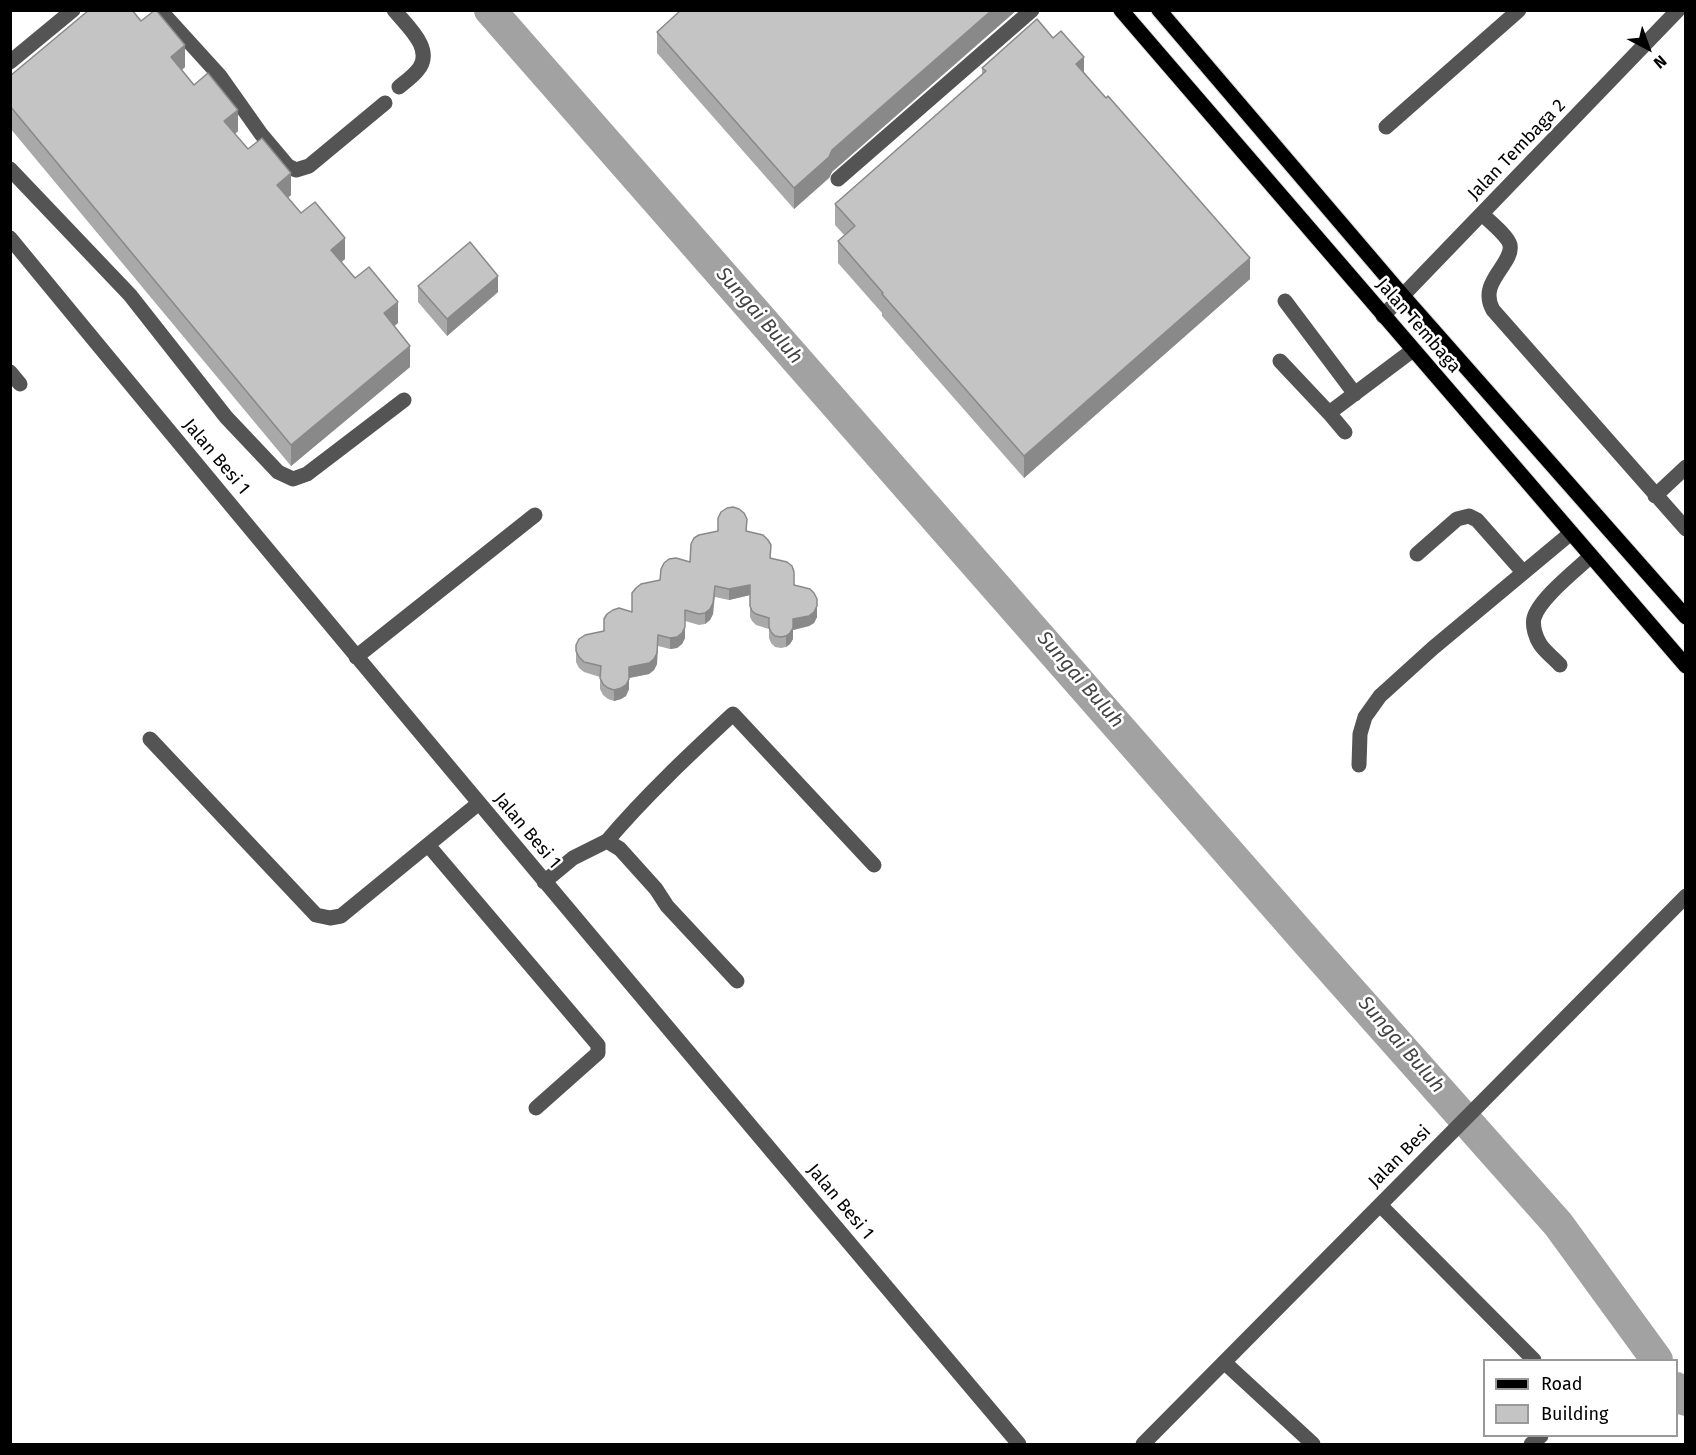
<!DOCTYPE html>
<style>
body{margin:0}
#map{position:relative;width:1696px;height:1455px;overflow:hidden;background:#fff;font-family:"Fira Sans",sans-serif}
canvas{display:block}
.frame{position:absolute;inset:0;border:12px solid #000;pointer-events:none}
.legend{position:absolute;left:1483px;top:1359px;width:195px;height:78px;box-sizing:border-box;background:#fff;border:2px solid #999;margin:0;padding:8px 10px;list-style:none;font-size:18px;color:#000}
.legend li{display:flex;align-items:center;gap:12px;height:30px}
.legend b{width:30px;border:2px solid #999}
.north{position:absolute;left:1618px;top:18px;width:60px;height:60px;-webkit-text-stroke:4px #fff;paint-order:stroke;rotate:139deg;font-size:16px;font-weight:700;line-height:24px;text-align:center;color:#000}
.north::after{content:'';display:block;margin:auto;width:21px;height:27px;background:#000;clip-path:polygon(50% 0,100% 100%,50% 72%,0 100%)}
</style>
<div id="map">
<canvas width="1696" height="1455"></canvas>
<div class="frame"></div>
<ul class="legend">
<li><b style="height:8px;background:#000"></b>Road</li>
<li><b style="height:16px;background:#c4c4c4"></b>Building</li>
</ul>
<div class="north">N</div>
</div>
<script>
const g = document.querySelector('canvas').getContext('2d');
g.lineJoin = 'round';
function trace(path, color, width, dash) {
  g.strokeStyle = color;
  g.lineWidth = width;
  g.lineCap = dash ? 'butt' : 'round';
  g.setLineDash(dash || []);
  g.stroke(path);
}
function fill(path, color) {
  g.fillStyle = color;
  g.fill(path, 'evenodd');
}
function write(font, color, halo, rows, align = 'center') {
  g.font = font + ' "Fira Sans",sans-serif';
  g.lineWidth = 5;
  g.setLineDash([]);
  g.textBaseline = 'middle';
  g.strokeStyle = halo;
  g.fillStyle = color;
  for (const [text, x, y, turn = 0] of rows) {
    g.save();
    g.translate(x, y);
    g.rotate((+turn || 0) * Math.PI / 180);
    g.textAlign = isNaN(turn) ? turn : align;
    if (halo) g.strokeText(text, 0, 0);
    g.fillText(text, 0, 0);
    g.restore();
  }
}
const river = new Path2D(`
 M490,10L1309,944L1558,1224L1657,1360
 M1676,1388L1686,1400`);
const minor = new Path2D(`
 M160,10L220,76L261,134L288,166L296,170L309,166L385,103
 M394,10C407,26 436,50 417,71C412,77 405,82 399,87
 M10,62L73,10
 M1386,127L1519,10
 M10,169L130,295L226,417L278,472L293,479L307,474L404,400
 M838,179L1032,10
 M1482,214C1489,221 1508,236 1510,245C1514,264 1477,282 1493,310L1686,529
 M10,238C343,643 681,1044 1019,1444
 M1285,301L1355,394
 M1383,316L1678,10
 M1280,361L1329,413L1413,350
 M10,372L20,384
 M1329,413L1345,432
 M1655,496L1686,467
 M1417,554L1457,519L1469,516L1477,520L1523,572
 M356,657L535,515
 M1560,665C1554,658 1545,652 1540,644C1536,638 1532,626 1534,618C1539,599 1576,570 1591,556
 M150,739L316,915L330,918L341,916L479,803
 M1359,765L1360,734L1365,717L1380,696L1433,648L1571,533
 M607,841C646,795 689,755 733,714L874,865
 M428,845L598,1045V1053L536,1108
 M544,882L573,858L607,841L620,849L656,889L667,906L737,981
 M1380,1205L1534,1360
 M1224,1362L1313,1444
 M1143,1444L1686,896
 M1531,1444L1541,1436`);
const major = new Path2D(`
 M1121,10L1686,666
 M1159,10L1403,296L1686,617`);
const wall = new Path2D(`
 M141,21L185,67L182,70L194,85L238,131L235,134L248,149L291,195L288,198L301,213L345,259L341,262L355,278L398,323L394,326L410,367L291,466L10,128V76Z
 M657,32L832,172L829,178L794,209L657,53Z
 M982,68L1084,72L1250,279L1024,478L882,316V313L838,263V241L845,236L835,225V204L982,74Z
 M418,286L498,292L447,336L418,302Z
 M747,531L771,558L794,585L817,599V617L814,623L809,626L793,630V639L790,644L786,647L781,648L775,647L771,643L769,638V629L756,625L752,621L750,617V595L729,600L715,597L713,614L710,620L705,624L699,625L685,621V638L682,644L677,648L670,649L658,646L657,664L654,670L649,674L629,678V689L626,696L621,699L614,701L608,699L603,695L600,689V677L584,672L579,668L576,662V645L604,631L632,612L660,580Z`);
const shadedWall = new Path2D(`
 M992,10H1017L832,172L829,178L794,209V188L832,150Z
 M185,45V67L171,79V57Z
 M1084,57V78L1076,64Z
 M238,110V131L224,143V121Z
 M291,173V195L277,206V185Z
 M345,238V259L331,271V250Z
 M1250,258V279L1024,478V456Z
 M498,276V292L447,336V319Z
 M398,302V323L384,335V313Z
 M410,346V367L291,466V445Z
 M750,585V595L729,600V589Z
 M715,586L713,614L710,620L705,624V613Z
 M817,606V617L814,623L809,626L793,630V639L790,644L786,647V636L793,619Z
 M685,627V638L682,644L677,648L670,649V638Z
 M658,635L657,664L654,670L649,674L629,678V689L626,696L621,699L614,701V690L629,667Z`);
const building = new Path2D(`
 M89,10H132L141,21L155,10H156L185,45L171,57L194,85L208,73L238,110L224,121L248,149L262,138L291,173L277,185L301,213L315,202L345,238L331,250L355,278L369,267L398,302L384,313L410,346L291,445L10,106V76Z
 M681,10H992L832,150L829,157L794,188L657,32Z
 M1037,19L1053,38L1061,31L1084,57L1076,64L1106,98L1108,96L1250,258L1024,456L882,294L883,293L838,241L855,226L835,204L986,71L982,68Z
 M470,242L498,276L447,319L418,286Z
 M733,507L739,509L744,513L747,519L746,531L763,535L768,540L771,545L770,558L787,562L792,566L794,572V585L810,589L814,593L817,599V606L814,612L809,616L793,619V628L790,633L786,636L781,637L775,636L771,632L769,627V618L756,614L752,611L750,606V585L729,589L715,586L713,603L710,609L705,613L699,614L685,610V627L682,633L677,637L670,638L658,635L657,653L654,659L649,663L629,667V679L626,685L621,688L614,690L608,688L603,684L600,678L601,666L584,662L579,657L576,651V645L579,639L585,635L604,631V619L607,614L613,610L619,608L632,612V593L636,588L641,584L660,580L661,569L664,563L669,559L676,558L690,562L691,544L694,538L699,535L718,531V518L721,512L727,508Z`);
const streetNames = [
 ["Jalan Tembaga 2",1517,150,-46],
 ["Jalan Tembaga",1418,326,49],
 ["Jalan Besi 1",216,457,50],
 ["Jalan Besi 1",527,831,50],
 ["Jalan Besi",1400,1157,-45],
 ["Jalan Besi 1",840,1202,50]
];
const waterNames = [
 ["Sungai Buluh",759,316,49],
 ["Sungai Buluh",1080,680,49],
 ["Sungai Buluh",1401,1045,49]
];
trace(river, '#a2a2a2', 32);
trace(major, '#dbdbdb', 17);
trace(minor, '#545454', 15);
trace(major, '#000', 15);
fill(wall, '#a9a9a9');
fill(shadedWall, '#898989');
fill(building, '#c4c4c4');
trace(building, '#898989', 1.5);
write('18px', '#000', '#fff', streetNames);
write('italic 20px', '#434343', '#fff', waterNames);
</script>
